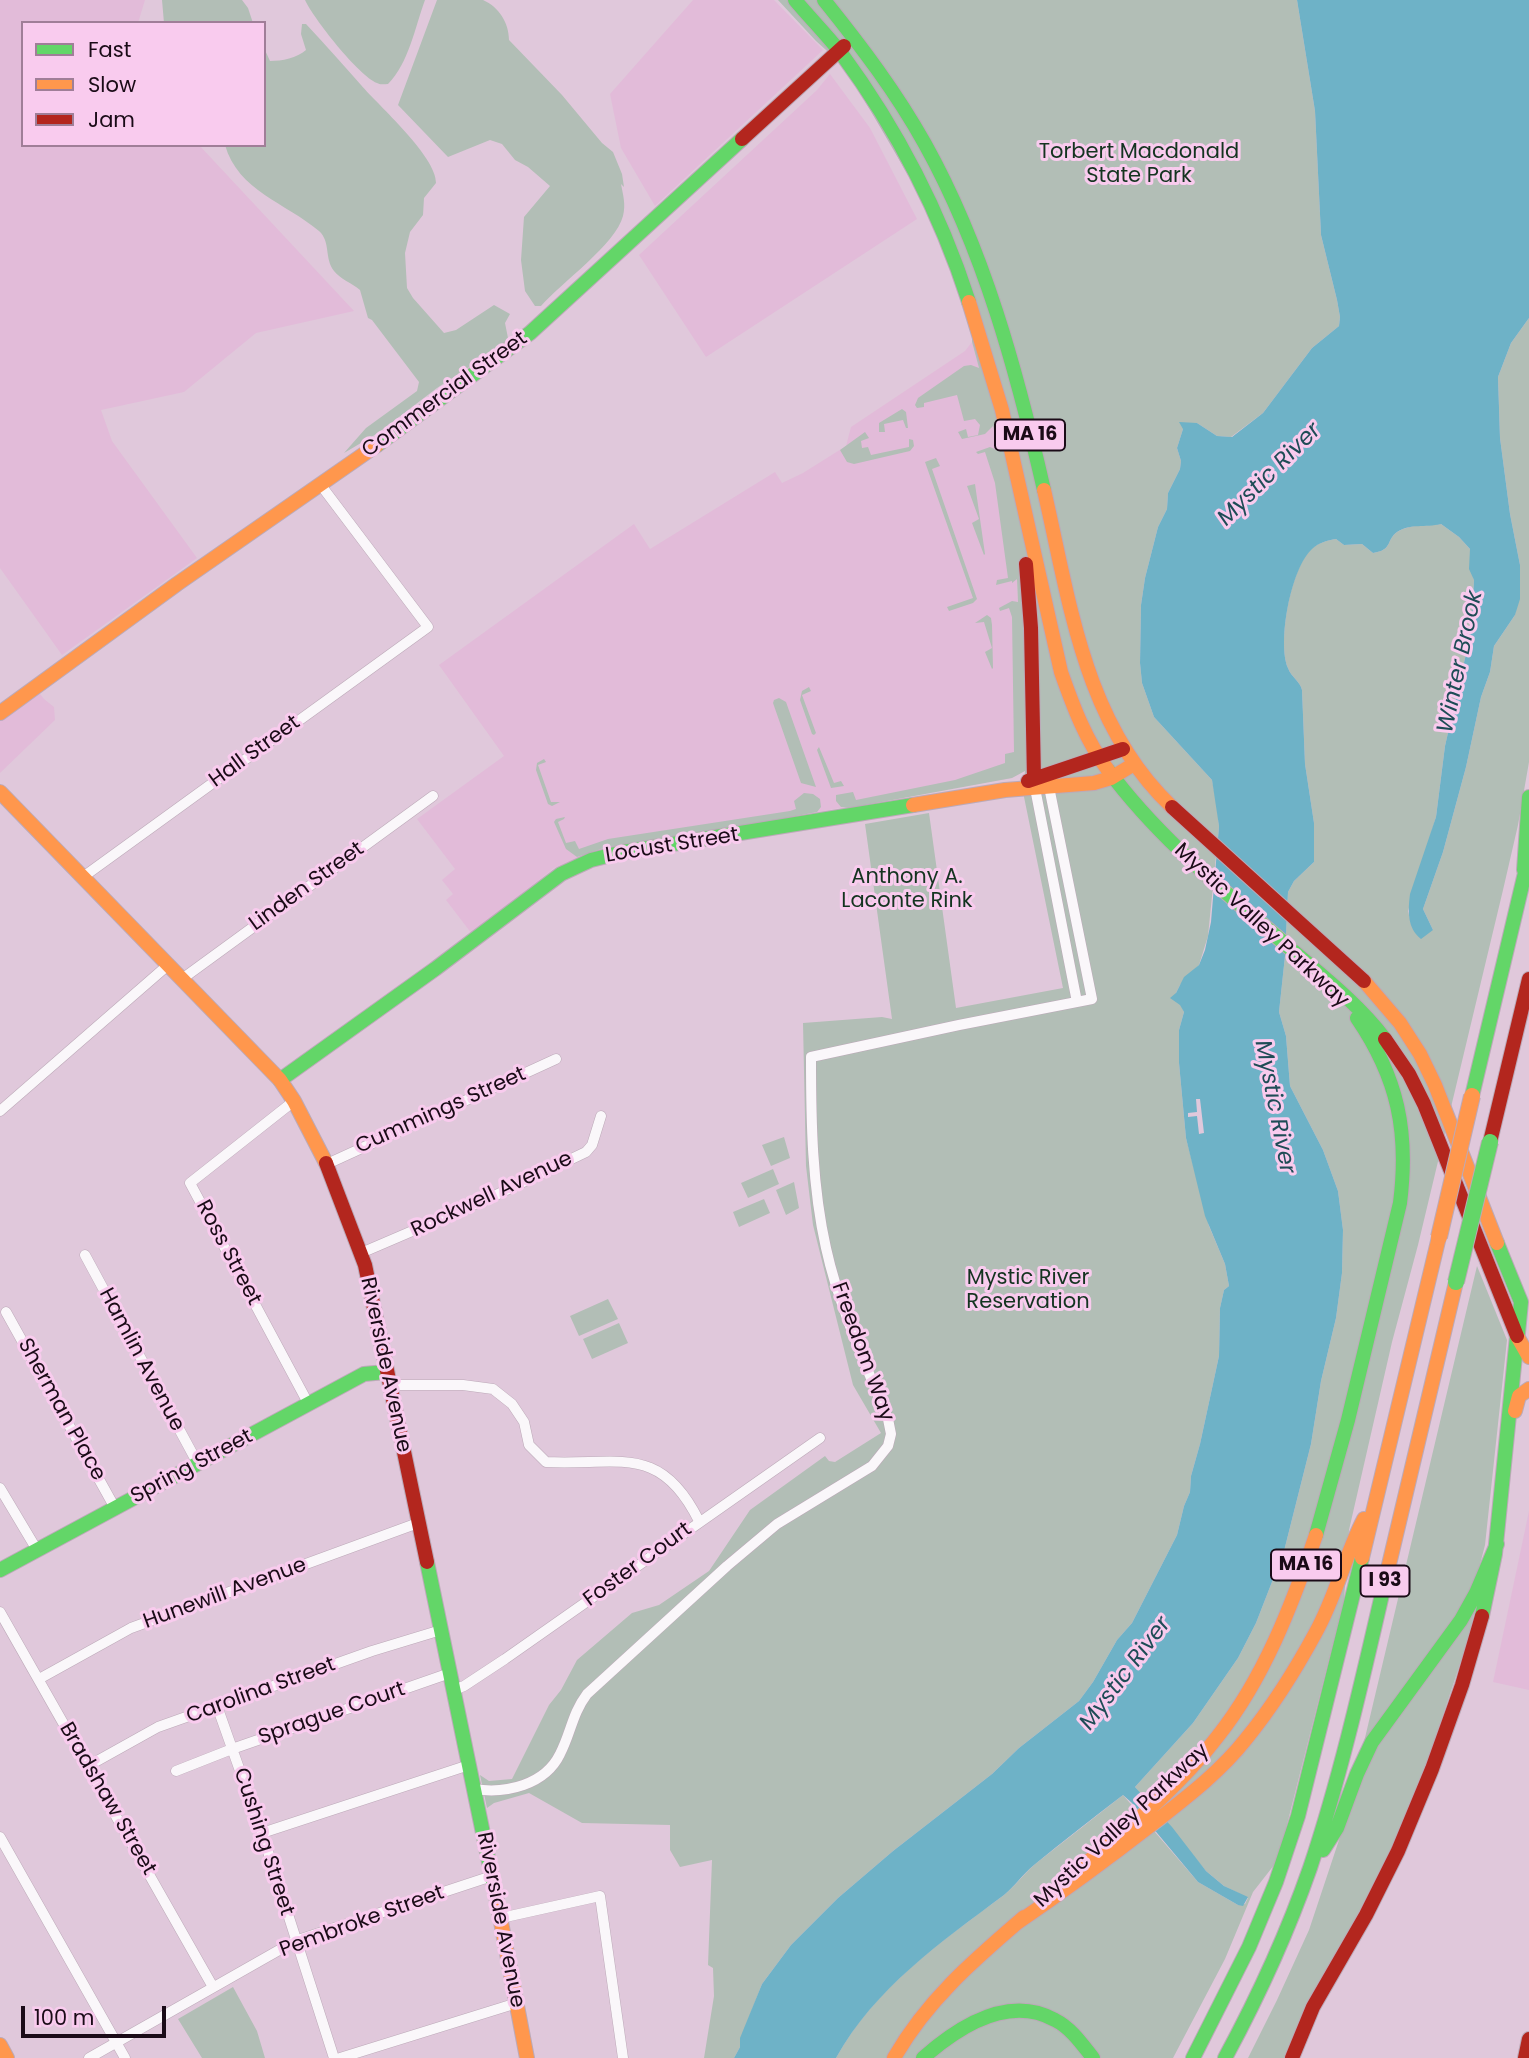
<!DOCTYPE html>
<style>
body{margin:0}
#map{position:relative;width:1529px;height:2058px;overflow:hidden;background:#e0c8db;font-family:Poppins,sans-serif}
canvas{display:block}
.legend{position:absolute;left:21px;top:21px;width:245px;height:126px;box-sizing:border-box;background:#f9cbee;border:2px solid #a07e98;margin:0;padding:9px 12px;list-style:none;font-size:21px;color:#1a0b17}
.legend li{display:flex;align-items:center;gap:14px;height:35px}
.legend b{width:35px;border:2px solid #a07e98}
.scale{position:absolute;left:21px;top:2006px;width:145px;height:32px;box-sizing:border-box;border:4px solid #1a0b17;border-top:0;padding-left:9px;font-size:21px;line-height:24px;white-space:nowrap;color:#1a0b17;-webkit-text-stroke:5px #f9cbee;paint-order:stroke}
</style>
<div id="map">
<canvas width="1529" height="2058"></canvas>
<ul class="legend">
<li><b style="height:9px;background:#63d668"></b>Fast</li>
<li><b style="height:9px;background:#ff974d"></b>Slow</li>
<li><b style="height:9px;background:#b3261e"></b>Jam</li>
</ul>
<div class="scale">100 m</div>
</div>
<script>
const g = document.querySelector('canvas').getContext('2d');
g.lineJoin = 'round';
function fill(path, color) {
  g.fillStyle = color;
  g.fill(path, 'evenodd');
}
function trace(path, color, width, dash) {
  g.strokeStyle = color;
  g.lineWidth = width;
  g.lineCap = dash ? 'butt' : 'round';
  g.setLineDash(dash || []);
  g.stroke(path);
}
function write(font, color, halo, rows, align = 'center') {
  g.font = font + ' Poppins,sans-serif';
  g.lineWidth = 6;
  g.setLineDash([]);
  g.textBaseline = 'middle';
  g.strokeStyle = halo;
  g.fillStyle = color;
  for (const [text, x, y, turn = 0] of rows) {
    g.save();
    g.translate(x, y);
    g.rotate((+turn || 0) * Math.PI / 180);
    g.textAlign = isNaN(turn) ? turn : align;
    if (halo) g.strokeText(text, 0, 0);
    g.fillText(text, 0, 0);
    g.restore();
  }
}
const built = new Path2D(`
 M0,0H145L138,23H23V145H199L354,311L256,333L184,392L101,410L112,441L197,558L62,655L0,568Z
 M693,0H774L823,50L655,206L621,148L610,94Z
 M830,74L870,128L917,219L706,357L639,255L817,90Z
 M972,342L990,408L1003,468L1017,574L1024,771L1012,778L594,851L554,868L472,934L446,900L453,894L442,880L455,869L417,819L504,756L439,665L634,524L650,549L775,472L782,483L803,473L846,446L851,427L965,351Z
 M37,690L44,699L54,707L55,720L0,773V716Z
 M1529,1511V1690L1493,1682Z`);
const green = new Path2D(`
 M162,0H242L248,8L253,23H164Z
 M305,0H425C415,27 409,63 388,84C384,84 380,85 377,83C359,76 313,18 305,0Z
 M437,0H483C499,7 509,23 509,40L562,95L602,143L613,152L622,174L624,187L621,184C623,195 626,204 623,216C616,244 561,283 541,306H535L525,291L521,260L524,217L550,186L528,167L515,160L502,144L490,140L448,157L398,105Z
 M778,0H1297L1315,111L1321,235L1337,300L1340,317L1339,326L1312,348L1263,413L1231,437L1217,436L1197,423L1183,429L1177,448L1181,461L1180,469L1168,493L1167,509L1158,527L1145,578L1141,605L1140,663L1142,683L1154,717L1212,780L1217,806L1219,826L1208,936L1199,965L1180,985L1176,993L1184,1012L1179,1030V1063L1186,1138L1209,1226L1225,1264L1229,1286L1224,1290L1220,1308L1219,1356L1200,1444L1191,1476L1190,1492L1184,1506L1177,1535L1132,1623L1117,1640L1093,1682L1079,1701L1019,1748L992,1774L893,1851L838,1898L791,1945L762,1984L741,2038L740,2047L734,2058H704L714,1996L713,1968L708,1965L712,1860L680,1867L670,1850V1825L582,1823L529,1793L494,1803L487,1808L480,1775L489,1781L512,1779L549,1705L561,1690L577,1660L632,1613L659,1605L709,1571L750,1510L825,1456L829,1461L835,1462L881,1433L853,1385L813,1225L806,1166L803,1023L882,1017L892,1019L865,824L929,813L956,1008L1063,988L1023,792L1025,771L1012,778L849,808L841,807L836,801V795L853,792L856,800L955,780L1005,763V754L1014,752L1012,617L1009,608L1000,611L999,608L1012,601L1018,602L1017,579L1012,583V581L996,585L997,580L1008,578L995,483L985,452L978,454L976,452L990,447L999,451L993,426L985,434L962,439L958,432L966,429L968,437L978,435L980,425L975,419L964,421L957,395L924,403V407L917,408L915,405L918,398L964,366L971,365L979,368L972,342V323L932,216L845,67L816,41Z
 M302,24H306C325,44 343,65 361,85C378,105 437,157 436,183L424,198L423,215L410,232L405,253L407,288L413,298L444,333L456,330L494,305L510,314L505,323L508,338L506,343L437,388L378,433L344,453L366,428L417,391L419,382L372,320L368,318L360,290C352,283 340,279 334,271C324,258 331,242 319,231C286,203 238,191 225,145H264V48L270,61C282,61 297,58 306,50L301,34Z
 M1529,318V762L1518,825L1503,890L1418,1245L1392,1342L1349,1530L1344,1600L1278,1860L1253,1892L1225,1959L1173,2058H836C875,1987 941,1942 1004,1895C1015,1886 1024,1874 1034,1865C1064,1841 1094,1818 1123,1795L1198,1882L1238,1905L1245,1904L1248,1898L1224,1886L1206,1871L1135,1787L1193,1723L1238,1658L1256,1623L1284,1551L1311,1444L1321,1381L1336,1318L1342,1273L1343,1230L1338,1191L1323,1150L1290,1086L1286,1036L1279,1012L1285,956L1288,892L1294,881L1314,862V823L1305,764L1302,690C1300,681 1291,677 1288,668C1277,642 1291,568 1311,549C1318,543 1328,540 1336,539L1344,545L1362,544L1373,553C1393,550 1386,540 1397,532C1411,523 1425,527 1441,524L1459,537L1470,549L1474,580L1471,632L1445,746L1436,817L1408,911L1411,923L1433,930L1423,909L1443,852L1466,767L1481,697L1490,672L1494,646L1515,615L1520,565L1510,514L1500,438L1498,377L1511,343Z
 M902,409L906,412L908,428H906L903,420L884,424L885,432H879V423Z
 M865,432L869,438L861,441L862,448L868,447L871,455L909,447V439L913,440L914,446L910,451L854,464L847,462L840,450Z
 M936,458L940,466L932,469L977,599L973,603L949,611L947,607L973,598L925,462Z
 M975,484L985,554L984,555L972,523L979,519L967,486Z
 M987,615L991,618L992,625L993,668L992,669L985,652L992,648L984,622L975,623Z
 M809,687L811,691L802,695L816,733L814,735L812,734L800,700L802,691Z
 M779,698L786,702L816,787L801,783L773,703L774,700Z
 M819,747L834,783L841,781L844,786L831,788L817,750Z
 M544,759L546,762L538,765L551,802H560L552,806L548,804L536,770L537,763Z
 M804,793L813,794L820,799L821,807L817,812L755,824L604,848L577,857L566,849L554,822L556,819L565,817L564,819L558,822L566,843L575,841L579,849L608,839L790,811L796,809L794,801Z
 M784,1137L790,1158L771,1166L762,1145Z
 M773,1169L779,1184L748,1198L741,1183Z
 M794,1182L799,1208L786,1215L776,1190Z
 M764,1199L770,1213L739,1227L733,1212Z
 M1477,1266L1507,1340L1485,1545L1477,1576L1475,1610L1469,1637L1429,1757L1392,1847L1285,2058H1248L1277,2000L1309,1930L1345,1822Z
 M608,1299L618,1319L579,1336L570,1316Z
 M619,1323L628,1343L592,1359L583,1339Z
 M233,1987L257,2031L265,2058H202L178,2019Z`);
const water = new Path2D(`
 M1297,0H1529V318L1511,343L1498,377L1500,438L1510,514L1520,565V599L1515,615L1494,646L1490,672L1481,697L1466,767L1443,852L1423,909L1433,930L1421,939C1407,928 1408,911 1410,894L1436,817L1445,746L1471,632L1474,580L1469,569L1470,549L1459,537L1441,524C1425,528 1411,523 1397,532C1386,540 1393,550 1373,553L1362,544L1344,545L1336,539C1328,540 1318,543 1312,549C1291,568 1277,642 1288,668C1291,677 1300,681 1302,690L1305,764L1314,823V862L1294,881L1288,892L1285,956L1279,1012L1286,1036L1290,1086L1323,1150L1338,1191L1343,1230L1342,1273L1336,1318L1321,1381L1311,1444L1284,1551L1256,1623L1238,1658L1193,1723L1135,1787L1172,1827L1206,1871L1224,1886L1248,1897L1243,1906L1238,1905L1198,1882L1132,1803L1123,1795C1093,1818 1063,1841 1034,1865C1023,1874 1015,1886 1004,1895C941,1942 875,1988 836,2058H734L740,2047V2038L762,1984L791,1945L838,1898L893,1851L992,1774L1019,1748L1079,1701L1093,1682L1117,1640L1132,1623L1177,1535L1184,1506L1190,1492L1191,1476L1200,1444L1219,1356L1220,1308L1224,1290L1229,1286L1225,1264L1205,1216L1186,1138L1179,1063V1030L1184,1012L1180,1005L1170,998L1176,993L1184,977L1199,965L1205,950L1211,922L1219,826L1212,780L1154,717L1142,683L1140,663L1141,605L1145,578L1158,527L1167,509L1168,493L1180,469L1181,461L1177,448L1183,429L1179,422L1197,423L1217,436L1232,437L1263,413L1312,348L1339,326L1340,317L1337,300L1321,235L1315,111Z`);
const pier = new Path2D(`
 M1196,1099H1200L1204,1133L1199,1134L1197,1116L1188,1117V1113L1197,1112Z`);
const street = new Path2D(`
 M1034,783L1077,1002
 M83,877L428,627L320,484
 M182,979L433,796
 M294,1101L190,1183L308,1403
 M0,1111L168,965
 M327,1164L556,1059
 M361,1253L494,1196L586,1152L592,1145L601,1116
 M85,1255L198,1464
 M6,1312L115,1508
 M389,1385H463L493,1389L512,1404L524,1422L529,1445L546,1462C618,1466 660,1442 699,1521
 M0,1488L37,1550
 M0,1612L213,1987
 M39,1679L131,1628L418,1523
 M454,1690L464,1686L505,1659L820,1438
 M217,1706L262,1833L334,2058
 M88,1766L158,1727L372,1651L441,1630
 M176,1771L232,1749L450,1673
 M474,1789C506,1794 545,1785 560,1754C571,1733 572,1714 587,1694L727,1566L777,1524L872,1466L888,1446L891,1434L888,1419C865,1363 839,1307 826,1248C812,1186 811,1121 811,1057L959,1025L1092,999L1048,782
 M262,1833L469,1765
 M0,1837L125,2058
 M501,1918L600,1896L623,2058
 M89,2058L295,1941L492,1876
 M340,2058L517,2003`);
const fast = new Path2D(`
 M795,0C810,18 827,35 841,53C897,129 940,212 969,302
 M824,0C861,46 896,92 925,144C984,250 1017,372 1044,490
 M377,445L530,333L742,139
 M1108,770C1159,839 1228,894 1292,950C1325,978 1359,1005 1385,1039
 M1524,870L1529,797
 M280,1080L435,969L561,874L591,860L623,852L913,805
 M1472,1096L1529,856
 M1497,1243L1521,1302L1518,1333
 M1316,1535L1348,1420L1400,1203C1409,1132 1398,1078 1357,1018
 M427,1562L497,1901
 M0,1570L364,1374L386,1372
 M1482,1616L1495,1554L1517,1336
 M1323,1850L1337,1828L1357,1774L1372,1742L1461,1620L1476,1593L1497,1544
 M923,2058C958,2027 1008,1994 1055,2020C1071,2028 1082,2044 1093,2058
 M1193,2058L1249,1947L1276,1882L1298,1816L1362,1558
 M1225,2058C1258,1997 1287,1934 1310,1868C1342,1772 1364,1672 1387,1573`);
const slow = new Path2D(`
 M969,302L1002,410L1061,672C1073,706 1086,741 1108,770
 M1044,490C1070,602 1084,724 1172,807
 M0,713L177,584L377,445
 M0,792L280,1080L294,1101L326,1163
 M913,805L1005,790L1094,783L1111,778L1134,764
 M1364,981L1400,1023L1420,1054L1435,1085L1497,1243
 M1517,1336L1529,1357
 M1515,1411L1519,1396L1529,1389
 M1362,1558L1439,1237
 M1387,1573L1456,1282
 M1059,1886C1114,1839 1174,1794 1218,1736C1264,1678 1292,1605 1316,1535
 M497,1901L527,2058
 M1017,1923C1064,1891 1110,1857 1155,1822C1187,1797 1221,1771 1246,1739C1273,1706 1296,1669 1316,1632C1336,1596 1345,1555 1364,1519
 M0,2045L7,2058
 M894,2058C927,2000 974,1960 1024,1917`);
const jam = new Path2D(`
 M742,139L844,46
 M1026,564L1031,628L1034,779
 M1028,781L1123,749
 M1172,807L1364,981
 M1385,1039L1409,1074L1424,1104L1517,1336
 M1490,1142L1529,979
 M326,1163L365,1265L427,1562
 M1292,2058L1313,2007L1366,1915L1398,1851L1432,1769L1462,1685L1482,1616
 M1525,2058L1529,2039`);
const fastBridge = new Path2D(`
 M1456,1282L1490,1142`);
const slowBridge = new Path2D(`
 M1439,1237L1472,1096`);
const shields = [
 [1030,435,70],
 [1306,1565,70],
 [1385,1581,49]
];
const shieldNames = [
 ["MA 16",1030,435],
 ["MA 16",1306,1565],
 ["I 93",1385,1581]
];
const parkNames = [
 ["Torbert Macdonald",1139,153],
 ["State Park",1139,177],
 ["Anthony A.",907,878],
 ["Laconte Rink",907,902],
 ["Mystic River",1028,1279],
 ["Reservation",1028,1303]
];
const streetNames = [
 ["Commercial Street",445,395,-36],
 ["Hall Street",255,752,-36],
 ["Locust Street",672,846,-9],
 ["Linden Street",307,887,-36],
 ["Mystic Valley Parkway",1261,926,43],
 ["Cummings Street",441,1111,-24],
 ["Rockwell Avenue",492,1195,-25],
 ["Ross Street",228,1253,62],
 ["Freedom Way",862,1352,70],
 ["Hamlin Avenue",141,1360,62],
 ["Riverside Avenue",385,1365,78],
 ["Sherman Place",61,1410,61],
 ["Spring Street",192,1467,-28],
 ["Foster Court",638,1565,-36],
 ["Hunewill Avenue",225,1594,-20],
 ["Carolina Street",261,1691,-20],
 ["Sprague Court",332,1714,-19],
 ["Bradshaw Street",107,1799,60],
 ["Mystic Valley Parkway",1122,1826,-43],
 ["Cushing Street",263,1842,72],
 ["Riverside Avenue",500,1920,79],
 ["Pembroke Street",362,1922,-20]
];
const waterNames = [
 ["Mystic River",1270,475,-45],
 ["Winter Brook",1461,662,-78],
 ["Mystic River",1274,1107,79],
 ["Mystic River",1126,1674,-53]
];
fill(built, '#e2bbd9');
fill(green, '#b2beb6');
fill(water, '#6eb2c7');
fill(pier, '#e0c8db');
trace(street, '#bca9b8', 11);
trace(fast, '#bca9b8', 16);
trace(slow, '#bca9b8', 16);
trace(jam, '#bca9b8', 16);
trace(street, '#faf7fa', 10);
trace(fast, '#63d668', 14);
trace(slow, '#ff974d', 14);
trace(jam, '#b3261e', 14);
trace(fastBridge, '#bca9b8', 18, []);
trace(slowBridge, '#bca9b8', 18, []);
trace(fastBridge, '#63d668', 16);
trace(slowBridge, '#ff974d', 16);
for (const [x, y, w] of shields) {
  const box = new Path2D();
  box.roundRect(x - w / 2, y - 15.5, w, 31, 5);
  g.fillStyle = '#f9cbee';
  g.fill(box);
  trace(box, '#1a0b17', 2);
}
write('bold 19px', '#1a0b17', null, shieldNames);
write('21px', '#143420', '#f9cbee', parkNames);
write('21px', '#1a0b17', '#f9cbee', streetNames);
write('italic 23px', '#1e4c56', '#f9cbee', waterNames);
</script>
